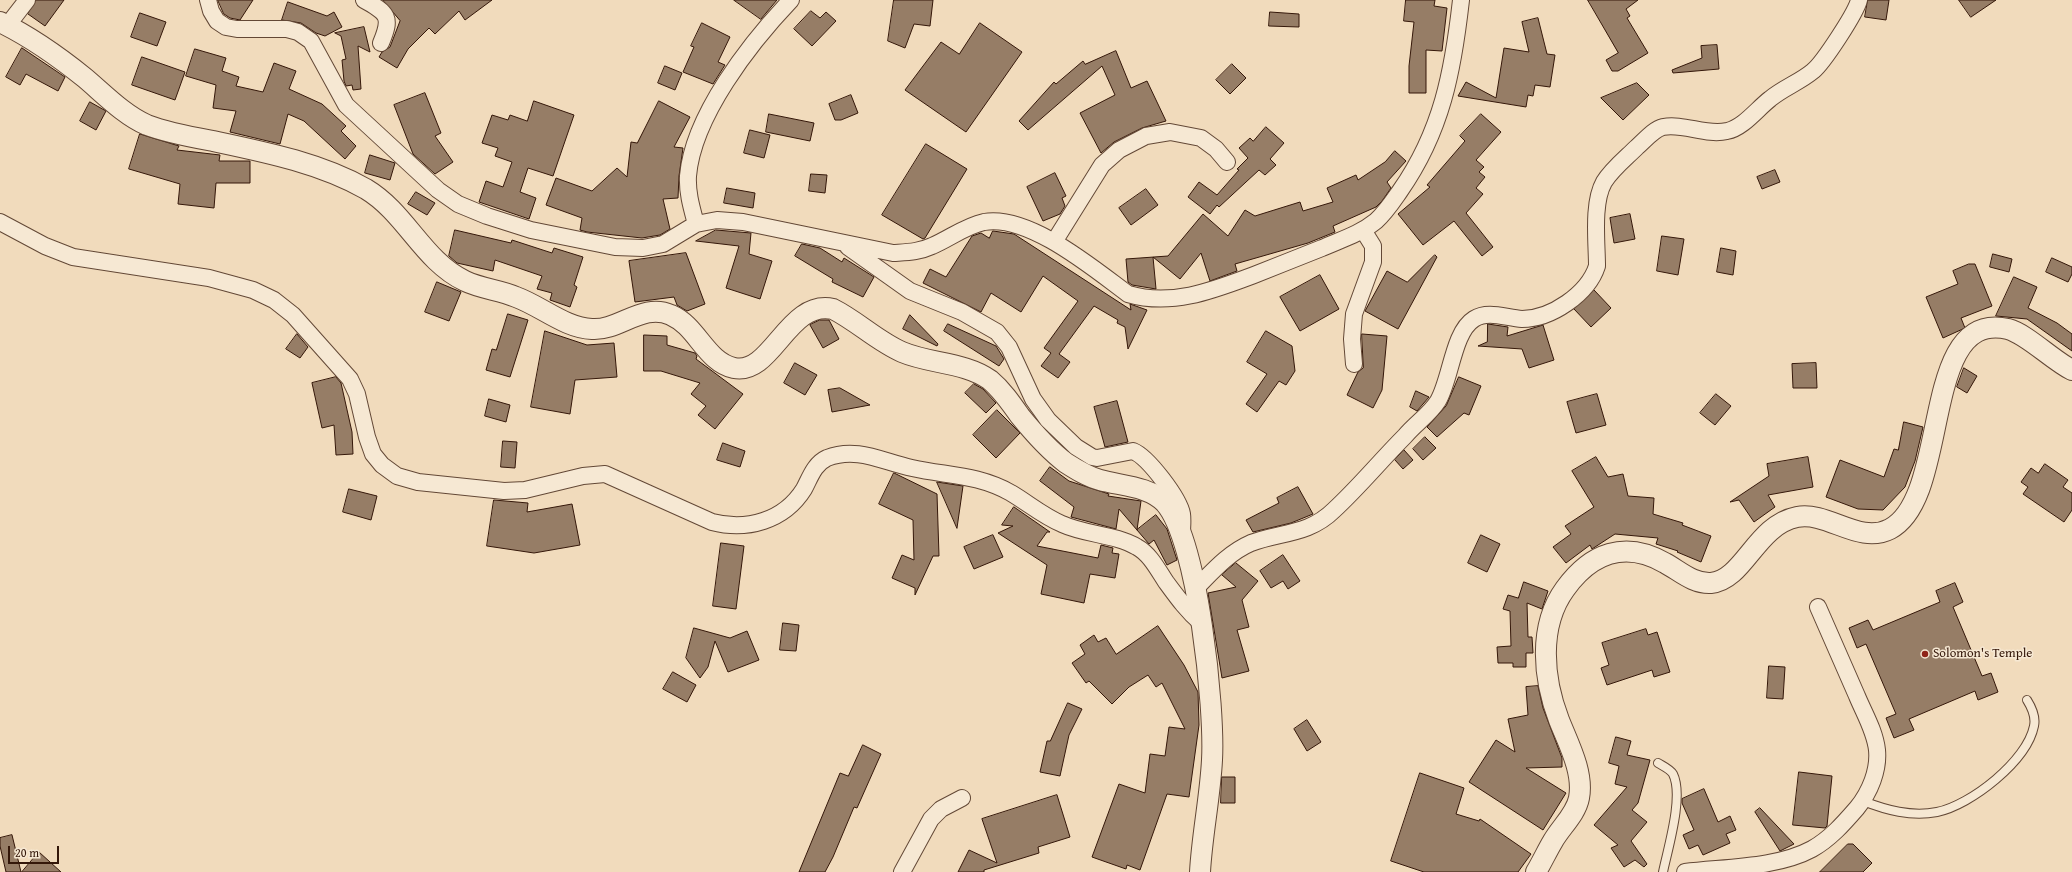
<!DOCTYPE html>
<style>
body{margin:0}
#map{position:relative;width:2072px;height:872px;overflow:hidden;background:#f1dbbc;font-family:"Gentium Book Plus",serif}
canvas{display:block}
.scale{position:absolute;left:8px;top:846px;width:51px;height:18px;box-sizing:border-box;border:2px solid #341709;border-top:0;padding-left:5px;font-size:12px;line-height:14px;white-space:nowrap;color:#341709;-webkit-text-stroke:3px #f6e8d3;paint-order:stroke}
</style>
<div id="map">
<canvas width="2072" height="872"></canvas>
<div class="scale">20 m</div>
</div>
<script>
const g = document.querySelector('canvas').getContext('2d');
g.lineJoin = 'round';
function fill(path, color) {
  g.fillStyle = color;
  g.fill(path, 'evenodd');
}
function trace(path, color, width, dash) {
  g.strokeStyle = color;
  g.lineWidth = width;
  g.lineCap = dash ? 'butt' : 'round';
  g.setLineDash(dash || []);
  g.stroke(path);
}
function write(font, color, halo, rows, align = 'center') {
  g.font = font + ' "Gentium Book Plus",serif';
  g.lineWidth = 3;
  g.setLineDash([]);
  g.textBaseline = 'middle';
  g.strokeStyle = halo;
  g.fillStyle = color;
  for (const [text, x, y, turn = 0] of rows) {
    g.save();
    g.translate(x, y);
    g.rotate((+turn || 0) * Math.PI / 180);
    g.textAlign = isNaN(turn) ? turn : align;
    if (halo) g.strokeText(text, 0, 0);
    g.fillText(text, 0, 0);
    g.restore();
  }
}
const building = new Path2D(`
 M36,0H64L45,26L28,14Z
 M218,0H253L240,20L230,18L224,14Z
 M383,0H492L465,20L459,11L435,34L429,28L408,49L397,68L379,57L382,52L390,47L400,21Z
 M734,0H777L761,19Z
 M894,0H933L930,26L914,24L905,48L888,41Z
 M1406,0H1435L1434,6L1447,8L1442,51L1426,50V93H1409V66L1414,22L1404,21Z
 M1588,0H1638L1626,9L1630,16L1627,18L1648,53L1618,71H1612L1606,60L1618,53Z
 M1868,0H1889L1886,20L1865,17Z
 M1959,0H1996L1971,17Z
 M288,2L327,16L334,12L342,27L325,36L316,33L301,23L282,20Z
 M811,11L820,18L826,12L836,21L812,46L794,29Z
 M1270,12L1299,14V27L1269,26Z
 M140,13L166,22L157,46L131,37Z
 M1538,18L1547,54L1555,55L1550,87L1535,85L1533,96L1528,95L1526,107L1458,96L1466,82L1496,98L1504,48L1529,52L1522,22Z
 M702,23L730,37L718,62L725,65L713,84L683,72L694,47L691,46Z
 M980,23L1022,52L966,132L905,90L941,42L959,54Z
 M364,27L370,52L358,46L361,89L353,90L352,85L346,86L344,81L342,60L346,59L341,36L335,33Z
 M1717,45L1719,69L1673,73L1672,70L1702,58L1701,46Z
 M22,48L65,77L58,91L26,74L20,85L6,77Z
 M195,49L226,58L222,71L239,77L236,86L263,92L274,63L296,71L289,89L322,104L346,126L341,131L356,146L345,159L304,121L288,114L280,144L230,132L236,111L213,108L216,85L186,76Z
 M1116,51L1131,88L1147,81L1166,121L1142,128L1114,142L1101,153L1080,113L1115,95L1102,66L1028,130L1019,121L1054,82L1056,84L1083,61L1085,64Z
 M142,57L185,72L175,100L132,85Z
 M1232,64L1246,78L1230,94L1216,80Z
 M665,66L682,73L675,90L658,83Z
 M1637,83L1649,95L1623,120L1601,98Z
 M425,93L441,133L435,136L453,162L435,174L413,154L394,105Z
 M851,95L858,113L841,120H835L829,104Z
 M534,101L574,115L553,176L528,168L520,192L536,198L529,219L479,202L486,181L503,187L512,162L495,156L498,148L482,143L492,115L508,120L510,115L527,121Z
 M659,101L690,117L674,147L683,148L679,176L678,198L663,199L670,229L660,235L642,238L587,232L580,230L582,218L546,205L556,178L592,191L617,168L627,177L631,142L637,143Z
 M90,102L106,111L96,130L80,121Z
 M769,114L814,123L810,141L766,132Z
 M1481,114L1501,132L1476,160L1484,167L1479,172L1485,177L1476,188L1483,194L1466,213L1493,247L1482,256L1454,221L1423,245L1398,214L1430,187L1427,185L1465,141L1460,136Z
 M1266,127L1284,143L1270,159L1276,165L1265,175L1259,170L1219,207L1217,205L1210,214L1188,197L1199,182L1217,195L1239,170L1237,169L1248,158L1239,148L1250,138L1253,141Z
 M750,130L770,135L764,158L744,153Z
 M140,134L179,146L177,150L220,155L219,161H250V183H216L214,208L178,204L180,184L129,169Z
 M926,144L967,169L925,238L923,239L882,215Z
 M1395,151L1406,161L1387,182L1391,188L1382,201L1376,207L1333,226L1335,232L1308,243L1235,264L1237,271L1210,281L1201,253L1180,279L1153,257L1156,289L1132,285L1128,282L1126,259L1168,256L1203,214L1228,236L1245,210L1255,216L1300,202L1303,211L1333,202L1327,188L1356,175L1358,180L1385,162Z
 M370,155L395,163L390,180L365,173Z
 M1775,170L1780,182L1762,189L1757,177Z
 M1055,173L1066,196L1062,198L1065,206L1060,214L1043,221L1027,187Z
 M811,174L827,175L825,193L809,191Z
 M727,188L755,193L753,208L724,203Z
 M1146,189L1158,205L1131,225L1119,208Z
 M416,192L435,203L427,215L408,204Z
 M1630,214L1635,239L1614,243L1610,218Z
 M455,230L511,243L512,240L552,253L554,248L583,257L574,285L577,287L570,307L550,300L552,293L537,289L542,276L495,260L493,271L457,263L449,256Z
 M716,230L751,233L749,254L772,261L760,299L726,288L739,246L696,241Z
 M993,231L1014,234L1131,310L1130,304L1147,310L1128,349L1125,327L1117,323L1118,320L1094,306L1059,354L1070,362L1058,378L1041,366L1051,353L1044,348L1078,301L1043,276L1021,312L991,293L981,312L923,283L930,269L946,277L972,236L981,233L989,238Z
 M1662,236L1684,239L1678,275L1657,271Z
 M802,244L820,248L842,262L844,258L874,277L863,297L832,282L833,279L795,256Z
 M1721,248L1736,251L1733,275L1717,272Z
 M686,253L705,304L687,311L677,305L674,297L635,302L629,261Z
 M1993,254L2012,259L2009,272L1990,267Z
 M1435,255L1437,257L1398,329L1365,311L1387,271L1407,282Z
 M2052,258L2072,267V274L2068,282L2046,272Z
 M1969,264H1975L1992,306L1961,318L1965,328L1943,338L1926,297L1958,284L1953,271Z
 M1320,275L1339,309L1300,331L1280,297Z
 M2014,277L2037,287L2028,308L2057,323L2072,334V351L2027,319L1996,316Z
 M437,282L461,292L449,321L425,312Z
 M1594,290L1611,308L1591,327L1574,309Z
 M508,314L528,320L510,377L486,370L492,349L496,350Z
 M910,315L938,344L937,346L903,329Z
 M820,320H829L839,339L823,348L810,325Z
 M948,324L996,346L1004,359L999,366L944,331Z
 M1488,324L1508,327L1507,336L1543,325L1554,360L1529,368L1522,349L1478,346L1487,342Z
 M545,331L587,345L614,343L617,377L575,380L570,414L531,407Z
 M1266,331L1292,346L1295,371L1286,385L1279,381L1257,412L1246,404L1267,374L1247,362Z
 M297,334L308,347L300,358L286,349Z
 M1362,334L1387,336L1382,390L1373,408L1347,395L1358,372L1363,368Z
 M644,335L667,336V345L695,353L697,356L696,359L743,394L715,429L698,415L706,406L691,394L700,383L661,371H644Z
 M795,363L817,375L805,395L784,383Z
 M1816,363L1817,388H1793L1792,364Z
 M1964,368L1977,376L1967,393L1957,387Z
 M336,377L341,383L352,432L353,454L336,455L334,425L322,428L312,383Z
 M1459,377L1481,386L1469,415L1464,413L1437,437L1427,427L1446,406Z
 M974,384L983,389L996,403L986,413L965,393Z
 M840,388L870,405L832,412L828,390Z
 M1416,391L1429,397L1417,411L1410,407Z
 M1597,394L1606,425L1576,433L1567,402Z
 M1716,394L1731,406L1715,425L1700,413Z
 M489,399L510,405L506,422L485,416Z
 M1117,401L1128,442L1105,447L1094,407Z
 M997,410L1020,433L996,458L973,435Z
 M1904,422L1923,427L1915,461L1905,487L1883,510L1858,509L1826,497L1840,460L1884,477L1894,449L1898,450Z
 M1425,437L1436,448L1423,460L1413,449Z
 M503,441L517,442L515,468L501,467Z
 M723,443L745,451L740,467L717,460Z
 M1404,450L1413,460L1403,469L1395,460Z
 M1596,457L1608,477L1623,474L1628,496L1654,498L1653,514L1683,523L1682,525L1711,536L1701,562L1677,552L1678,551L1656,544L1658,538L1615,534L1592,549L1590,545L1566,563L1553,547L1571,534L1565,526L1594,507L1572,471Z
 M1808,457L1813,487L1768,495L1775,507L1754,522L1739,500L1730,502L1769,476L1767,464Z
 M2045,464L2068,480L2063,487L2072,493V510L2064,522L2023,494L2028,487L2021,482L2031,468L2038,473Z
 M1050,467L1069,481L1109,494L1108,496L1141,501L1137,530L1119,509L1116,529L1071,517L1074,507L1040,481Z
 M894,473L937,494L939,556H933L915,595V588L892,578L902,555L914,560L913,520L879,504Z
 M937,482L963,486L957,528Z
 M1298,487L1313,514L1291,523L1253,532L1246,520L1279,503L1277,498Z
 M349,489L377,496L371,520L343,512Z
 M494,500L528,503L527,512L572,504L580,545L534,553L487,546Z
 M1014,507L1050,532H1047L1037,546L1098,558L1101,545L1113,548L1112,553L1119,554L1115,578L1090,574L1084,603L1041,594L1047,565L998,533L1013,526L1002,525Z
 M1156,515L1167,529L1177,560L1167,565L1154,540L1149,544L1137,530Z
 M993,535L1003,557L974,569L964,547Z
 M1481,535L1500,544L1487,572L1468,563Z
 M721,543L744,546L736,609L713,606Z
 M1283,555L1300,581L1288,589L1283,581L1271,588L1260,571Z
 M1236,563L1258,581L1242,600L1249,627L1237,630L1249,671L1222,678L1208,593L1236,587L1222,575Z
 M1524,582L1548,591L1542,609L1527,603L1528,637H1532L1533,653H1526V667H1513V663H1498L1497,647L1511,646L1510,611L1503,609L1508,595L1518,598Z
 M1955,583L1963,602L1953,607L1982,676L1991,673L1998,692L1978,700L1975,691L1909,719L1914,730L1894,738L1886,718L1896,714L1866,644L1857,648L1849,628L1868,620L1873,630L1940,602L1936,591Z
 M783,623L799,625L796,651L780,650Z
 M1158,626L1184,665L1198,692L1199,725L1189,797L1167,794L1140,870L1127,865L1126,869L1092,857L1119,784L1145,793L1150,754L1165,756L1169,727L1185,729L1162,683L1156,687L1148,675L1129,687L1112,704L1089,681L1086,683L1072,663L1085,654L1080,645L1094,635L1098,642L1106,638L1116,654Z
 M694,628L730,638L747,631L759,660L728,672L715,641L708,667L700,678L686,658Z
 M1646,629L1648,635L1657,632L1670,672L1654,677L1652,670L1607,685L1601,668L1609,665L1602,643Z
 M1769,666L1785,667L1783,699L1767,698Z
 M673,672L696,685L687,702L663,689Z
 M1538,686L1543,708L1562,758V767L1526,768L1566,793L1543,830L1469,782L1496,740L1515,752L1508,719L1528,715L1526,687Z
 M1068,703L1082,709L1069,735L1060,776L1040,772L1047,741H1050Z
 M1307,720L1321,742L1307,751L1294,729Z
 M1616,737L1631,741L1627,755L1650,760L1638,803L1632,810L1647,822L1631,841L1647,864L1644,867L1635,860L1624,867L1611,848L1618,845L1594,825L1627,787L1615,784L1619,766L1609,763Z
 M863,745L881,754L857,808L854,807L833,857L825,872H799L840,773L848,776Z
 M1799,772L1832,776L1827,826L1825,828L1793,825Z
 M1420,773L1464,788L1456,814L1479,821L1480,819L1531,854L1518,872H1424L1391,861Z
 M1222,777H1235V803H1221Z
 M1704,789L1718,822L1730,816L1736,830L1726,834L1730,843L1703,855L1698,845L1689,849L1683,835L1694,830L1682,803V799Z
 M1057,795L1070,837L1038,847L1039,853L984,870V872H958L969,850L997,863L982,819Z
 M1760,808L1794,844L1780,851L1755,812Z
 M12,835L21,872H6L0,846V838Z
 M1848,844H1853L1872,863L1863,872H1820Z
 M39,852L61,872H22Z`);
const service = new Path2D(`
 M1658,763C1663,766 1670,769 1673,774C1684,796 1668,848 1663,872
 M1863,801C1886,810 1911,817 1937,812C1971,805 2027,761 2034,726C2036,717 2032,708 2027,700`);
const minor = new Path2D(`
 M208,0L211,11L217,21L226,27L237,29H287L298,32L311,41L346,105L438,190L458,204L487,216L531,230L615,247L643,248L663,244L696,224L717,220L743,222L893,253C907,252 919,252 932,246C949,239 965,226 984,222C1029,214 1094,269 1128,294C1172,307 1214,290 1254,275C1277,266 1299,257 1322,248C1340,240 1360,234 1376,221C1386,212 1393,201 1400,191C1442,131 1453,71 1461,0
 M364,0C388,13 392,17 381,43
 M7,26L27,0
 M0,222L45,246L73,257L209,278L253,290L274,300L293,315L350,379L357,394L367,437L373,454L382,465L397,476L418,482L504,491L525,490L583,476L605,474L712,522C747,531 784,521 804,489C810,478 814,464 827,458C857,446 883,462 912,468C947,476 977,474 1011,493C1028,503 1043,516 1062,524C1086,535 1115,534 1137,547C1150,554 1158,570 1166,582C1177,597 1187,611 1201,623
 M696,224C692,209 687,193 688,176C693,116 750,43 791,0
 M1054,242L1102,165L1119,150L1146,136L1170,132L1201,138L1216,149L1227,162
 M848,247L910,291L962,312L997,332L1009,347L1033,399L1048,420L1076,447L1092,457L1097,458L1133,451C1148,457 1179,498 1182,514C1183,520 1182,527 1182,533
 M1354,364L1352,339L1354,314L1373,262V246L1363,230
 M1195,589C1212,572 1228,553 1251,543C1280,532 1309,535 1334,510C1359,487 1381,460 1405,436C1416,423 1429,415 1438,401C1451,379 1453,332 1474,319C1488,310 1506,318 1522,319C1551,319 1588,294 1597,266C1597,243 1592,203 1604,182C1612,169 1626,158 1637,147C1644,141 1654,129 1663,127C1684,123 1706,136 1727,131C1743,128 1757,109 1770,99C1783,88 1800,82 1813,71C1823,63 1856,13 1859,0
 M902,872L931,819L941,809L962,798
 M1685,872C1725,867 1777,868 1812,849C1830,839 1844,823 1857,808C1870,792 1879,770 1877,750C1875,731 1864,713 1857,696C1844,666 1831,637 1818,607`);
const tertiary = new Path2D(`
 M0,22C31,37 59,57 85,78C104,94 124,115 147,125C168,133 191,137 213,141C265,152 320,163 366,189C406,213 423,261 465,281C482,289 500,290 516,297C541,306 565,328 592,329C619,331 643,302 671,315C697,326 706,362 734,368C772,376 788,299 833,309C857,321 877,341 902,352C930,364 965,362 990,380C1002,390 1011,403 1020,416C1033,432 1049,450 1066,463C1077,470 1088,477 1100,480C1122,486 1149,486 1165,503C1198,540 1215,709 1212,760C1210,798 1202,835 1200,872
 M1536,872C1542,862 1547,851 1553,841C1561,827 1576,814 1579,798C1584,772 1568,743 1559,720C1543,679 1538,626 1565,589C1591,553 1625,540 1665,563C1680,571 1693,584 1711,583C1744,580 1756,525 1797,517C1828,511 1859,545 1890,529C1952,496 1919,309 2008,329C2027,334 2052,360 2072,370`);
const markers = [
 [1925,654,4,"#8f2418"]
];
const poiNames = [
 ["Solomon's Temple",1933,654]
];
fill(building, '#967d66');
trace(building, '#341709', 1);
trace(service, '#634836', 10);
trace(minor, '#634836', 18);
trace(tertiary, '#634836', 22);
trace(service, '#f6e8d3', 8);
trace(minor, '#f6e8d3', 16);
trace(tertiary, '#f6e8d3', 20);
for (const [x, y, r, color] of markers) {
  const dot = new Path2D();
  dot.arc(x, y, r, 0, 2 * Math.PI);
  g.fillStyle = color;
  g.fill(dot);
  trace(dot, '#f6e8d3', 1.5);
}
write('13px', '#341709', '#f6e8d3', poiNames, 'left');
</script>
